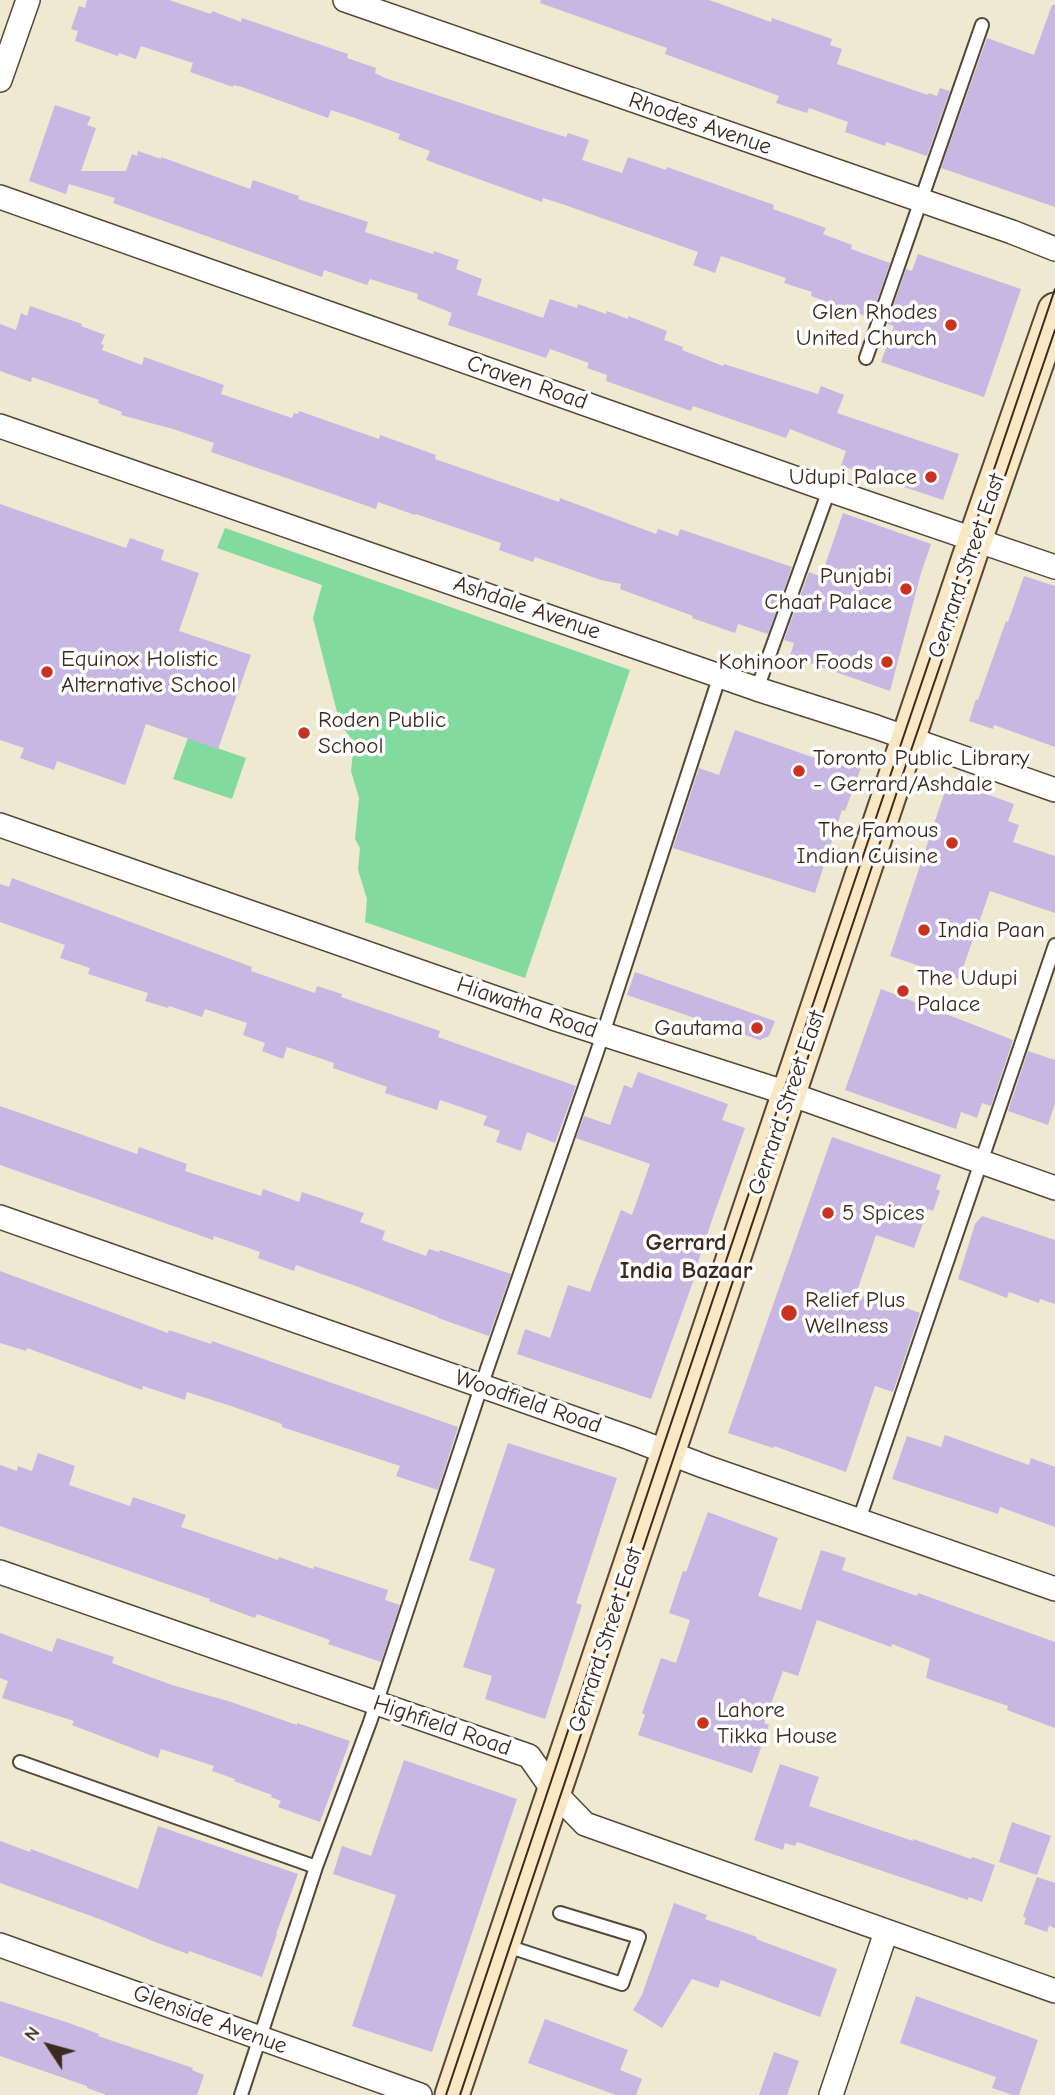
<!DOCTYPE html>
<style>
body{margin:0}
#map{position:relative;width:1055px;height:2095px;overflow:hidden;background:#eee9d0;font-family:"Comic Neue",sans-serif}
canvas{display:block}
.north{position:absolute;left:14px;top:2011px;width:70px;height:70px;-webkit-text-stroke:5px #fff;paint-order:stroke;rotate:306deg;font-size:19px;font-weight:700;line-height:28px;text-align:center;color:#3b2a1e}
.north::after{content:'';display:block;margin:auto;width:24px;height:32px;background:#3b2a1e;clip-path:polygon(50% 0,100% 100%,50% 72%,0 100%)}
</style>
<div id="map">
<canvas width="1055" height="2095"></canvas>
<div class="north">N</div>
</div>
<script>
const g = document.querySelector('canvas').getContext('2d');
g.lineJoin = 'round';
function fill(path, color) {
  g.fillStyle = color;
  g.fill(path, 'evenodd');
}
function trace(path, color, width, dash) {
  g.strokeStyle = color;
  g.lineWidth = width;
  g.lineCap = dash ? 'butt' : 'round';
  g.setLineDash(dash || []);
  g.stroke(path);
}
function write(font, color, halo, rows, align = 'center') {
  g.font = font + ' "Comic Neue",sans-serif';
  g.lineWidth = 7;
  g.setLineDash([]);
  g.textBaseline = 'middle';
  g.strokeStyle = halo;
  g.fillStyle = color;
  for (const [text, x, y, turn = 0] of rows) {
    g.save();
    g.translate(x, y);
    g.rotate((+turn || 0) * Math.PI / 180);
    g.textAlign = isNaN(turn) ? turn : align;
    if (halo) g.strokeText(text, 0, 0);
    g.fillText(text, 0, 0);
    g.restore();
  }
}
const green = new Path2D(`
 M225,528L630,670L525,978L365,922L367,899L358,870L360,848L355,839L359,798L351,771L354,742L340,724L313,618L322,585L217,548Z
 M188,738L246,758L232,799L173,779Z`);
const building = new Path2D(`
 M87,0H169L211,14L212,11L241,22L242,18L348,54L347,58L376,68L375,73L385,78L537,128L566,137L568,133L589,140L582,160L622,173L628,157L666,170L667,167L774,205L773,209L826,228L823,234L852,245L851,249L890,263L871,318L811,296L812,292L784,283L786,278L721,256L715,273L693,265L698,252L562,204L543,198L542,202L426,160L430,151L398,139L400,134L352,117L331,110L328,118L242,87L233,85V87L190,72L193,63L141,46L136,59L119,53L118,56L75,41L78,31L71,29L79,6L85,8Z
 M541,0H709L771,22L772,18L832,39L830,45L842,49L837,64L928,95L929,93L937,96L940,88L950,91L927,156L886,142L885,146L845,132L848,122L809,108L807,113L776,103L779,96L665,54L667,48L540,3Z
 M1052,5H1055V207L941,168L987,38L1034,55Z
 M55,105L91,117L87,125L96,128L81,171H126L132,154L137,156L138,151L161,159V157L250,189L253,180L299,196L298,199L368,222L365,232L433,254L434,251L459,260L456,269L482,279L477,295L543,318L550,299L577,308L578,304L606,314L607,311L628,319V316L667,331L664,340L683,347L682,350L723,366L724,364L818,394L821,386L844,395L837,413L959,454L943,500L841,466L846,451L790,429L786,438L693,406L691,411L606,381L607,375L587,368L589,363L550,349L546,358L448,325L452,313L417,299L418,294L370,279L367,285L324,270L322,277L113,203L115,198L69,184L66,194L29,181Z
 M918,254L1021,289L984,397L881,362L894,326L887,324L906,269L912,271Z
 M30,306L82,324L81,326L105,335L101,344L104,345L102,350L142,365L144,357L224,385L221,394L292,418L294,413L298,414L299,411L379,439L380,435L436,455L435,459L559,502L560,498L656,534L658,529L678,536L680,529L792,567L768,634L738,624L735,633L692,618L693,616L620,589L621,584L601,580L535,557L533,562L499,550L501,543L416,514L415,515L378,502L376,509L211,452L214,443L173,429L121,415L122,412L98,403L99,400L32,377L31,382L0,371V324L16,330L21,313L27,316Z
 M0,504L126,548L130,538L164,550L161,560L199,573L179,631L251,655L218,749L146,724L125,785L57,761L54,770L20,758L24,748L0,740Z
 M843,513L931,544L921,573L890,691L790,656L794,643L784,640L809,572L821,577Z
 M1024,576L1055,586V747L994,725L993,729L969,721L976,699L978,700L1006,621L1008,622Z
 M735,730L832,764L835,755L862,765L845,811L842,810L815,893L673,848L699,768L719,775Z
 M958,784L1014,804L1008,821L1019,825L1013,842L1055,856V913L990,891L959,979L890,956L946,788Z
 M12,878L252,967L251,971L315,993L317,986L342,994L341,997L440,1031L438,1037L576,1086L555,1143L527,1132L521,1151L496,1142L500,1131L483,1125L487,1116L440,1100L437,1110L385,1093L387,1087L333,1068L334,1063L287,1047L283,1059L262,1051L265,1043L243,1035L247,1023L205,1009L202,1017L169,1006L168,1008L145,1001L148,993L88,974L90,968L60,958L65,945L0,922V884L9,887Z
 M635,972L775,1021L769,1036L760,1040L627,995Z
 M881,989L1013,1040L991,1106L982,1103L977,1118L961,1112L956,1129L845,1090Z
 M1028,1051L1055,1060V1103L1048,1125L1008,1111Z
 M638,1072L728,1104L722,1120L745,1128L713,1217L697,1265H699L651,1399L517,1354L525,1329L550,1338L568,1285L590,1292L621,1210L632,1215L650,1164L576,1138L584,1116L610,1125L624,1085L632,1088Z
 M0,1106L137,1154L139,1147L187,1164L185,1171L261,1196L263,1189L299,1202L302,1192L364,1213L360,1222L385,1231L382,1240L426,1256L429,1249L439,1252L440,1250L511,1274L489,1336L438,1318V1317L353,1285L296,1265L294,1271L258,1258L260,1252L214,1236L213,1240L0,1165Z
 M832,1137L941,1175L936,1189L940,1191L933,1211L928,1209L914,1248L876,1235L856,1294L900,1310L901,1306L920,1313L893,1392L875,1386L846,1472L774,1446L773,1448L728,1433Z
 M982,1216L1055,1240V1304L1040,1299L1039,1303L1009,1292L1007,1298L958,1279L975,1224Z
 M0,1271L168,1333L169,1330L211,1344L212,1341L458,1427L438,1490L396,1476L400,1466L282,1427V1424L231,1406L187,1392L185,1400L143,1386L142,1390L27,1348L26,1351L0,1343Z
 M945,1435L1029,1465L1031,1458L1055,1467V1527L1000,1507L998,1514L892,1479L907,1436L941,1447Z
 M508,1443L617,1478L576,1603L582,1605L545,1719L485,1699L492,1676L463,1667L495,1569L469,1560Z
 M38,1453L75,1466L69,1485L130,1506L133,1497L186,1515L181,1527L278,1560L279,1557L313,1569L314,1566L388,1590L385,1600L400,1605L381,1662L328,1644L330,1640L257,1614L255,1618L209,1601L210,1599L0,1526V1465L17,1471L18,1466L32,1471Z
 M708,1512L778,1538L758,1596L801,1610L821,1550L846,1558L842,1570L917,1596L918,1593L1055,1642V1728L1007,1710L1008,1706L926,1678L930,1659L892,1644L891,1647L817,1620L798,1676L783,1671L764,1723L769,1725L752,1773L638,1735L645,1715L642,1713L661,1658L676,1663L690,1620L669,1613L683,1571L686,1572Z
 M0,1633L52,1652L57,1638L114,1657L112,1663L172,1685L231,1702L297,1725V1723L350,1741L320,1822L278,1807L281,1801L271,1797L272,1795L234,1781L235,1779L212,1771L214,1766L161,1749L158,1758L72,1725L74,1721L2,1698L8,1681L0,1678Z
 M404,1760L517,1799L432,2052L352,2026L396,1895L333,1874L342,1846L371,1856Z
 M780,1764L819,1777L809,1806L913,1841V1839L971,1859L972,1857L995,1865L982,1902L969,1897L968,1900L797,1842L795,1846L785,1843L783,1850L754,1840Z
 M1012,1822L1051,1836L1037,1875L999,1862Z
 M158,1826L298,1874L276,1934H277L262,1977L189,1951L188,1954L155,1942L102,1920L0,1883V1841L30,1852L31,1849L138,1889Z
 M1037,1877L1055,1883V1928L1049,1926L1047,1932L1024,1924L1026,1918L1023,1916Z
 M674,1903L707,1915L705,1919L757,1937L756,1939L837,1969L820,2017L721,1980L718,1988L692,1979L662,2028L633,2010L642,1995Z
 M916,1996L1038,2040L1019,2095H1013L992,2088L996,2077L900,2043Z
 M0,2001L69,2023L99,2034L98,2036L193,2068L192,2070L204,2075L197,2095H107L87,2088V2086L0,2056Z
 M545,2019L628,2050L620,2070L642,2079L636,2095H616L528,2063Z
 M774,2052L799,2061L787,2095H759Z`);
const lane = new Path2D(`
 M866,358L982,25
 M757,689L829,490
 M859,1520L1055,945
 M20,1762L316,1867
 M504,1945L622,1984L639,1937L560,1913
 M241,2095L316,1867L370,1722L487,1369L597,1052L720,675`);
const street = new Path2D(`
 M345,0L1012,232L1055,249
 M0,80L28,0
 M0,197L829,490L1055,567
 M0,426L757,689L876,727L1055,790
 M0,825L553,1018L790,1094L1055,1188
 M0,1217L630,1438L706,1467L1055,1589
 M0,1572L529,1756L555,1793L585,1824L1055,1991
 M0,1945L420,2095
 M831,2095L886,1932`);
const secondary = new Path2D(`
 M452,2095L975,540L1055,310`);
const tram = new Path2D(`
 M446,2095L662,1450L1055,289
 M460,2095L905,768L1055,330`);
const markers = [
 [951,325,7,"#c8321e"],
 [931,477,7,"#c8321e"],
 [906,589,7,"#c8321e"],
 [887,662,7,"#c8321e"],
 [47,672,7,"#c8321e"],
 [304,733,7,"#c8321e"],
 [799,771,7,"#c8321e"],
 [952,843,7,"#c8321e"],
 [924,930,7,"#c8321e"],
 [903,991,7,"#c8321e"],
 [757,1028,7,"#c8321e"],
 [828,1213,7,"#c8321e"],
 [789,1313,9,"#c8321e"],
 [703,1723,7,"#c8321e"]
];
const streetNames = [
 ["Rhodes Avenue",700,124,19],
 ["Craven Road",527,383,19],
 ["Gerrard Street East",967,566,-71],
 ["Ashdale Avenue",527,608,19],
 ["Hiawatha Road",527,1008,19],
 ["Gerrard Street East",787,1103,-71],
 ["Woodfield Road",528,1402,19],
 ["Gerrard Street East",606,1640,-72],
 ["Highfield Road",442,1726,19],
 ["Glenside Avenue",210,2020,20]
];
const poiNames = [
 ["Glen Rhodes",937,312,"right"],
 ["United Church",937,338,"right"],
 ["Udupi Palace",917,477,"right"],
 ["Punjabi",892,576,"right"],
 ["Chaat Palace",892,602,"right"],
 ["Equinox Holistic",61,659],
 ["Alternative School",61,685],
 ["Kohinoor Foods",873,662,"right"],
 ["Roden Public",318,720],
 ["School",318,746],
 ["Toronto Public Library",813,758],
 ["- Gerrard/Ashdale",813,784],
 ["The Famous",938,830,"right"],
 ["Indian Cuisine",938,856,"right"],
 ["India Paan",938,930],
 ["The Udupi",917,978],
 ["Palace",917,1004],
 ["Gautama",743,1028,"right"],
 ["5 Spices",842,1213],
 ["Relief Plus",805,1300],
 ["Wellness",805,1326],
 ["Lahore",717,1710],
 ["Tikka House",717,1736]
];
const neighbourhoodNames = [
 ["Gerrard",686,1243],
 ["India Bazaar",686,1271]
];
fill(green, '#82da9f');
fill(building, '#c8b7e3');
trace(lane, '#564739', 16);
trace(street, '#564739', 26);
trace(secondary, '#564739', 37);
trace(lane, '#fff', 12);
trace(street, '#fff', 23);
trace(secondary, '#fae7c3', 33);
trace(tram, '#3b2a1e', 2);
for (const [x, y, r, color] of markers) {
  const dot = new Path2D();
  dot.arc(x, y, r, 0, 2 * Math.PI);
  g.fillStyle = color;
  g.fill(dot);
  trace(dot, '#fff', 2.5);
}
write('23px', '#3b2a1e', '#fff', streetNames);
write('23px', '#3b2a1e', '#fff', poiNames, 'left');
write('bold 24px', '#3b2a1e', '#fff', neighbourhoodNames);
</script>
